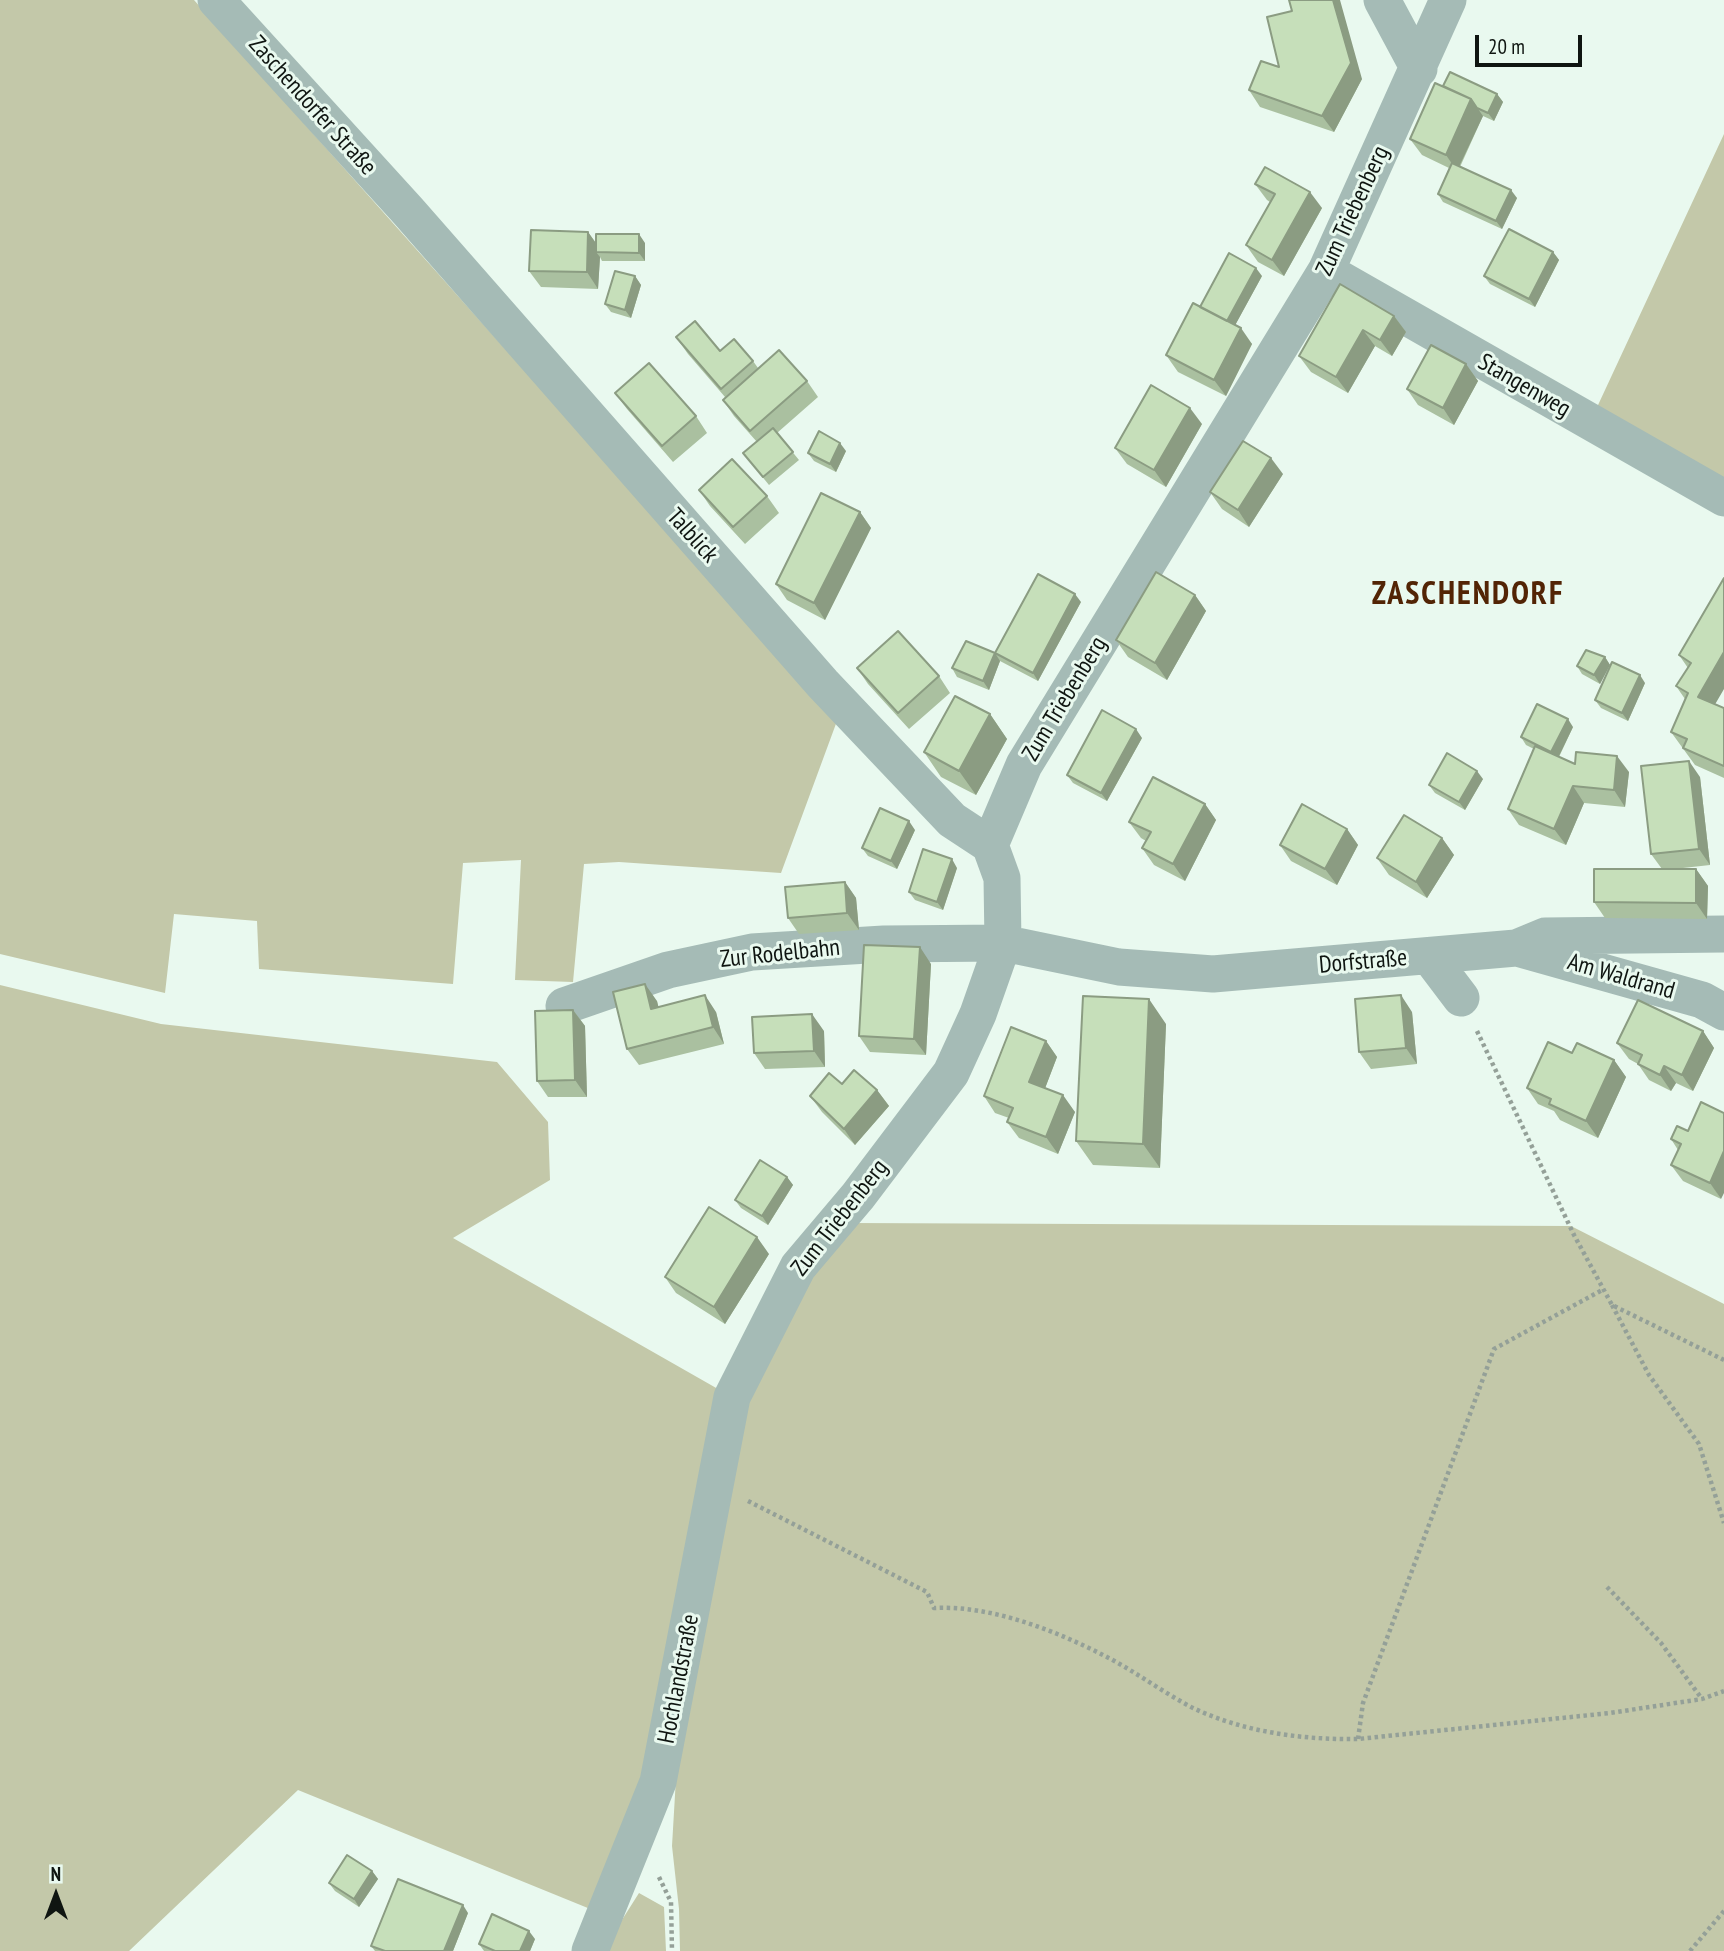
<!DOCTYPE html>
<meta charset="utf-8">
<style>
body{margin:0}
#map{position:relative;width:1724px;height:1951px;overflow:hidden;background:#e9f9ef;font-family:"PT Sans Narrow",sans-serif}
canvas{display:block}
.north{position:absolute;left:21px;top:1860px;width:70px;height:70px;-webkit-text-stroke:5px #e9f9ef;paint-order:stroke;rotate:0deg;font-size:19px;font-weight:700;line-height:28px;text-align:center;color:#0f1511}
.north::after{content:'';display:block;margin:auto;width:24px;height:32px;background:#0f1511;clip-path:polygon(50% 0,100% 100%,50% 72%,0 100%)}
.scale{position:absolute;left:1475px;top:35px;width:107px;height:32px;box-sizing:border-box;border:4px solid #0f1511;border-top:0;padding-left:9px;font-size:21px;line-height:24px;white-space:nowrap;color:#0f1511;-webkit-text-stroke:5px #e9f9ef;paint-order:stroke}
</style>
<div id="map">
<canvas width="1724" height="1951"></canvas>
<div class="north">N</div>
<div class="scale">20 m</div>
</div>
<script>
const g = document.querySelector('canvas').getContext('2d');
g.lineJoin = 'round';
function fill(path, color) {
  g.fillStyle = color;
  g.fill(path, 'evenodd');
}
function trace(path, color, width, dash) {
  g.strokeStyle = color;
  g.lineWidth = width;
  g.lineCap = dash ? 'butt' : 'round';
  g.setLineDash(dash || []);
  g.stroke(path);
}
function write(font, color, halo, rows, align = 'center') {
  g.font = font + ' "PT Sans Narrow",sans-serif';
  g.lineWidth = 6;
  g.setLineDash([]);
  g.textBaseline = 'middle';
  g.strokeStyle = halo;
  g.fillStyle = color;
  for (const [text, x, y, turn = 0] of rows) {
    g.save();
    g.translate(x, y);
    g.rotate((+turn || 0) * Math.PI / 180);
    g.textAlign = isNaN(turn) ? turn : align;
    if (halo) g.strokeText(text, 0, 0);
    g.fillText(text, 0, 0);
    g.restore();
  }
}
const green = new Path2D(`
 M0,0H194L837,721L781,873L619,862L584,864L573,982L515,980L521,860L463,863L453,984L259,969L257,921L174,914L165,993L0,954Z
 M1724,134V487L1592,418Z
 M0,985L161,1024L497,1062L548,1122L550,1180L453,1238L732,1397L679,1683L605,1915L298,1790L129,1951H0Z
 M850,1223L1571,1226L1724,1304V1951H680L679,1909L672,1846L677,1761L745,1404L811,1272Z
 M639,1893L664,1907L666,1951H609L620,1923Z`);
const path = new Path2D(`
 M1477,1031L1574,1235L1612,1305L1724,1360
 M1612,1305L1649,1375L1699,1444L1724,1523
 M748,1501L927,1592L934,1608C990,1605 1054,1630 1103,1655C1133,1670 1161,1691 1191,1707C1242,1732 1303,1740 1358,1739L1610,1713L1702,1699L1724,1691
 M1607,1587L1661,1643L1702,1699
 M1358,1739L1363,1703L1494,1349L1604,1289
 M659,1877L671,1902L672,1951
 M1690,1951L1724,1911`);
const minor = new Path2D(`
 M216,0L408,211L823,684L952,820L990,845
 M1382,0L1419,69
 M1326,271L1724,498
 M1517,948L1702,1000L1724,1012
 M1430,957L1461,998
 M564,1006L668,970L752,952L884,944L1003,943L1119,967L1213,974L1516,948L1545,936L1724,934
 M590,1951L658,1782L732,1397L798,1267L858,1196L951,1073L978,1014L1003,943L1002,878L990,845L1024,765L1326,271L1448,0`);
const wall = new Path2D(`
 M1279,67L1362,79L1334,132L1260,107L1249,90Z
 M1443,86L1497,94L1503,102L1494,121L1483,116L1460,167L1517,198L1502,229L1443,202L1438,194L1449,168L1422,155L1410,139Z
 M1255,184L1322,208L1284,276L1258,262L1246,245L1270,202L1267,200Z
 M588,232L596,243H645V261H602L600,257L598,289L541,287L529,271Z
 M1553,252L1559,260L1535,307L1490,284L1484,276Z
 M635,276L641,285L631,318L611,312L605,304Z
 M1262,276L1235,325L1252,344L1226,396L1178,372L1166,355L1200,307Z
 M1394,316L1406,332L1392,356L1375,346L1348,393L1311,372L1299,356Z
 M676,337L753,361L758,368L807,381L818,397L777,433L799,460L769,485L743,453L757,442L734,416L723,400L725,397L688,354Z
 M1466,364L1478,381L1454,425L1418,405L1407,389Z
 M615,393L696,416L707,433L673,462L627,409Z
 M1202,424L1166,487L1127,464L1115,448Z
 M846,451L836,472L814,461L808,453Z
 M1283,474L1249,527L1222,509L1210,492Z
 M699,490L767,496L779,513L745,544L710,506Z
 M860,512L871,528L825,620L787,600L776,584Z
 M1724,578L1715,704L1724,708V778L1695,765L1671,732L1685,699L1676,686L1688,668L1679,655Z
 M1195,595L1206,611L1167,680L1128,657L1116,640Z
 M1081,602L1038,681L1000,661L989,690L957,677L952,668L995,653Z
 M1605,657L1610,665L1600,684L1582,674L1577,666Z
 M857,668L939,676L950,693L909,729L868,684Z
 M1645,683L1628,721L1601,708L1595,700Z
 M990,714L1007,739L976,795L941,777L924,752Z
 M1573,727L1559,757L1575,764L1629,772L1625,807L1584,803L1566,845L1519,825L1508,809L1534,749L1526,745L1521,737Z
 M1142,738L1107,801L1073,783L1067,775Z
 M1700,777L1710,865L1674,869H1696L1708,886L1707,919L1605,918L1594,902L1662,869L1651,854Z
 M1483,779L1465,810L1435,793L1429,785Z
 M1205,804L1216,820L1185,881L1154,865L1142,848L1146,841L1141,838L1129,822Z
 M1347,829L1358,845L1337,885L1291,861L1280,845Z
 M915,830L897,869L868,856L862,848Z
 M1442,838L1454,855L1427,898L1389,875L1377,858Z
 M957,868L943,910L915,900L909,892Z
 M845,882L856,898L859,930L799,934L788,918Z
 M931,964L926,1055L870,1052L859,1036Z
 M657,1001L658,1007L716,1012L724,1044L639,1065L627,1049Z
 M573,1010L585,1026L587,1097H548L537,1081Z
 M1412,1012L1417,1064L1371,1069L1359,1052Z
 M1166,1024L1160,1168L1093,1165L1076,1141Z
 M824,1031L825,1067L765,1069L754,1053Z
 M1703,1031L1714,1048L1693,1091L1676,1083L1671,1091L1649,1080L1638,1064L1629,1059L1617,1043Z
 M1046,1041L1057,1057L1045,1088L1075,1112L1058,1154L1019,1138L1007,1122L1009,1118L995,1113L984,1096Z
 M1572,1053L1614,1060L1626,1077L1598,1138L1560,1120L1554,1111L1538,1104L1527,1088Z
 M842,1084L877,1090L889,1106L855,1145L822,1112L810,1096Z
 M1677,1126L1721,1199L1683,1181L1671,1165L1678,1150L1671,1139Z
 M787,1177L793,1185L768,1225L741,1208L735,1200Z
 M769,1254L725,1324L676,1293L665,1277Z
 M372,1871L378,1879L359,1907L335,1891L329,1883Z
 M468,1913L453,1951H375L371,1946Z
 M535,1939L530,1951H484L479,1944Z`);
const shadedWall = new Path2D(`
 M1333,0H1340L1362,79L1334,132L1322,116Z
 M1497,94L1503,102L1494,121L1488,113Z
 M1471,99L1483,116L1457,171L1446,155Z
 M1511,190L1517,198L1502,229L1496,221Z
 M1310,192L1322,208L1284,276L1272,260Z
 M588,232L600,249L596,252L600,257L598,289L587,272Z
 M639,234L645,243V261L639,253Z
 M1553,252L1559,260L1535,307L1529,299Z
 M1256,268L1262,276L1232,331L1226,323Z
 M635,276L641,285L631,318L625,310Z
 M1394,316L1406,332L1392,356L1380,340Z
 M1241,328L1252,344L1226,396L1214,380Z
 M1363,330L1375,346L1348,393L1336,377Z
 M1466,364L1478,381L1454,425L1443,408Z
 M1190,408L1202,424L1166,487L1154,470Z
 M840,443L846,451L836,472L830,464Z
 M1271,458L1283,474L1249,527L1238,510Z
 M860,512L871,528L825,620L814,603Z
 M1075,594L1081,602L1038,681L1033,673Z
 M1195,595L1206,611L1167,680L1155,663Z
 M1724,652V689L1710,713L1698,697Z
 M995,653L1000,661L989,690L983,681Z
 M1605,657L1610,665L1600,684L1594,675Z
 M1640,675L1645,683L1628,721L1622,713Z
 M990,714L1007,739L976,795L959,771Z
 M1568,719L1573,727L1557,760L1551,752Z
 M1136,729L1142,738L1107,801L1101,793Z
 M1617,756L1629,772L1625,807L1614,790Z
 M1689,761L1700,777L1710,865L1699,849Z
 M1477,771L1483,779L1465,810L1459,802Z
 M1573,786L1584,803L1566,845L1554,829Z
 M1205,804L1216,820L1185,881L1173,864Z
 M909,821L915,830L897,869L891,861Z
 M1347,829L1358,845L1337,885L1325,869Z
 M1442,838L1454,855L1427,898L1416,882Z
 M952,859L957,868L943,910L937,902Z
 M1696,869L1708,886L1707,919L1696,903Z
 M845,882L856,898L859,930L847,913Z
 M920,947L931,964L926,1055L914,1039Z
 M645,984L657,1001L663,1025L651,1009Z
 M705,995L716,1012L724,1044L713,1027Z
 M1401,995L1412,1012L1417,1064L1406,1048Z
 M1149,999L1166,1024L1160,1168L1143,1144Z
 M573,1010L585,1026L587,1097L575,1080Z
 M812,1014L824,1031L825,1067L814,1051Z
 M1703,1031L1714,1048L1693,1091L1682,1075Z
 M1046,1041L1057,1057L1041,1099L1029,1082Z
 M1614,1060L1626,1077L1598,1138L1586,1121Z
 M1664,1066L1676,1083L1671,1091L1660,1075Z
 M877,1090L889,1106L855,1145L844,1129Z
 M1063,1095L1075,1112L1058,1154L1046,1137Z
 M1724,1151V1193L1721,1199L1710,1183Z
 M787,1177L793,1185L768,1225L762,1216Z
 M757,1237L769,1254L725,1324L714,1307Z
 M372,1871L378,1879L359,1907L354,1899Z
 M463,1905L468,1913L453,1951H444Z
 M529,1931L535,1939L530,1951H520Z`);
const building = new Path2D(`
 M1289,0H1333L1351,63L1322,116L1249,90L1261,61L1279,67L1267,17L1292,11Z
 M1450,72L1497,94L1488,113L1477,108L1471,99L1443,86Z
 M1435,83L1471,99L1446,155L1410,139Z
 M1452,163L1511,190L1496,221L1438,194Z
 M1265,167L1310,192L1272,260L1246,245L1275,194L1255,184Z
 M1509,229L1553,252L1529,299L1484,276Z
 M531,230L588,232L587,272L529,271Z
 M596,234H639V253L596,252Z
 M1229,253L1256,268L1227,321L1200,307Z
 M615,271L635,276L625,310L605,304Z
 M1340,284L1394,316L1380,340L1363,330L1336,377L1299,356Z
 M1193,303L1241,328L1214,380L1166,355Z
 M695,321L720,351L734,339L753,361L721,389L676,337Z
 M1431,345L1466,364L1443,408L1407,389Z
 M779,350L807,381L750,431L723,400Z
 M649,363L696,416L662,446L615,393Z
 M1151,385L1190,408L1154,470L1115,448Z
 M773,428L793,452L763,477L743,453Z
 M819,431L840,443L830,464L808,453Z
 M1243,441L1271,458L1238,510L1210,492Z
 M732,459L767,496L733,527L699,490Z
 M821,493L860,512L814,603L776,584Z
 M1156,572L1195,595L1155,663L1116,640Z
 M1038,574L1075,594L1033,673L995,653L983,681L952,668L966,641L995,653Z
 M1724,578V652L1698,697L1724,708V766L1683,748L1687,739L1671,732L1688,693L1676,686L1691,663L1679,655Z
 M898,631L939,676L898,713L857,668Z
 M1586,650L1605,657L1594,675L1577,666Z
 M1612,662L1640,675L1622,713L1595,700Z
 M955,696L990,714L959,771L924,752Z
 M1537,704L1568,719L1551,752L1521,737Z
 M1102,710L1136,729L1101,793L1067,775Z
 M1535,746L1575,764L1576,752L1617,756L1614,790L1573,786L1554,829L1508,809Z
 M1447,753L1477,771L1459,802L1429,785Z
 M1689,761L1699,849L1651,854L1641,766Z
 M1153,777L1205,804L1173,864L1142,848L1151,832L1129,822Z
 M1302,804L1347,829L1325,869L1280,845Z
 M880,808L909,821L891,861L862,848Z
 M1404,815L1442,838L1416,882L1377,858Z
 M923,849L952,859L937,902L909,892Z
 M1594,869H1696V903L1594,902Z
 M845,882L847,913L788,918L785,887Z
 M864,945L920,947L914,1039L859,1036Z
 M645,984L651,1009L705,995L713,1027L627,1049L613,992Z
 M1401,995L1406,1048L1359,1052L1355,999Z
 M1083,996L1149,999L1143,1144L1076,1141Z
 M1638,1000L1703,1031L1682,1075L1664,1066L1660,1075L1638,1064L1642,1055L1617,1043Z
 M573,1010L575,1080L537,1081L535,1011Z
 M812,1014L814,1051L754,1053L752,1017Z
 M1011,1027L1046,1041L1029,1082L1063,1095L1046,1137L1007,1122L1013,1108L984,1096Z
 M1548,1042L1572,1053L1577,1043L1614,1060L1586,1121L1549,1104L1551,1099L1527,1088Z
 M854,1070L877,1090L844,1129L810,1096L829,1073L842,1084Z
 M1701,1102L1724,1113V1151L1710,1183L1671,1165L1681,1144L1671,1139L1677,1126L1688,1131Z
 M760,1160L787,1177L762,1216L735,1200Z
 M709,1207L757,1237L714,1307L665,1277Z
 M347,1855L372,1871L354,1899L329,1883Z
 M398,1879L463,1905L444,1951H385L371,1946Z
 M492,1914L529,1931L520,1951H495L479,1944Z`);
const streetNames = [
 ["Zaschendorfer Straße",312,106,48],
 ["Zum Triebenberg",1353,211,-65],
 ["Stangenweg",1524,386,30],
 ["Talblick",692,536,48],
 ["Zum Triebenberg",1065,699,-59],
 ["Zur Rodelbahn",780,954,-6],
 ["Dorfstraße",1363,962,-5],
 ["Am Waldrand",1621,977,16],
 ["Zum Triebenberg",840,1218,-52],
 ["Hochlandstraße",679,1679,-79]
];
const districtNames = [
 ["ZASCHENDORF",1468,595]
];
fill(green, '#c3c8a9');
trace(path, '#94a098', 4.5, [3.5, 3.5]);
trace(minor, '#a5bbb6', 37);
fill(wall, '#aac0a0');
fill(shadedWall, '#8b9c82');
fill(building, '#c6dfba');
trace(building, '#8b9c82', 2);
write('24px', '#0f1511', '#e9f9ef', streetNames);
g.letterSpacing = '2px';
write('bold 32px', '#522405', '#e9f9ef', districtNames);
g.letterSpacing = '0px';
</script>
